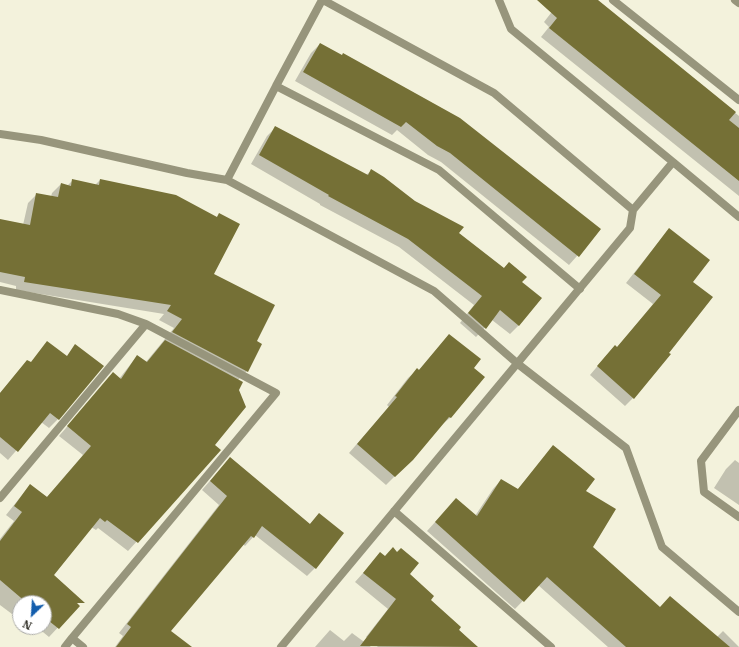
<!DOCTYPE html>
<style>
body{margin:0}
#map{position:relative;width:739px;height:647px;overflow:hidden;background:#f3f2dc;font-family:"IBM Plex Serif",serif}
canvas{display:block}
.north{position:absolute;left:12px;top:595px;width:40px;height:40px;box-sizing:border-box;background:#fff;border:1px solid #ababa8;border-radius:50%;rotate:205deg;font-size:11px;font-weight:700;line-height:16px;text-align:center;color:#2e2d25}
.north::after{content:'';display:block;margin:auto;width:14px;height:18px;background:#135dac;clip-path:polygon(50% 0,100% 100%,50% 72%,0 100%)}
</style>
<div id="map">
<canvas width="739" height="647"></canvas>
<div class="north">N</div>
</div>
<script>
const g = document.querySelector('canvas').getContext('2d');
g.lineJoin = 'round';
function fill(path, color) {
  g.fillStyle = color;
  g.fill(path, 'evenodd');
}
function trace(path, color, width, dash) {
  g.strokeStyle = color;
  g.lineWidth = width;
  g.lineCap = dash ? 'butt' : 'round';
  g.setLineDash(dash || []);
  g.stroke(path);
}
const shadow = new Path2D(`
 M561,0H597L739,116V196L541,37L549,27L544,22Z
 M320,44L600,230L569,265L441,162L428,155L397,130L392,135L295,81L311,53Z
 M276,127L366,175L371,171L458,233L503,269L509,263L521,283L519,325L510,334L492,320L476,337L460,323L474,305L399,247L320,205V204L251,164L267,136Z
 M73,180L95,185L100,180L216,218L220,214L213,274L256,342L247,371L238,380L213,445L220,450L128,551L98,528L96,530L91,527L53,576L78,606L49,637L38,628L34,632L28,627H44V603H20V620L0,605V539L14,521L6,515L30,485L47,497L83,455L59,436L113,374L119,379L137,356L146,362L174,328L159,320L164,314L16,290V286L0,282V220L23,225L28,203L37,194L51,197L52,193L61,184L67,186Z
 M669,229L691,283L633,398L625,406L590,375L607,355L617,348L653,304L626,283Z
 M449,335L472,368L483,377L450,418L440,426L403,468L386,485L349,453L389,407L387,405L408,378L417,370L418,371Z
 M27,361L58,419L49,428L41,422L8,460L0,453V393Z
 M553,447L584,491L592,547L660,608L717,637L723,631L739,647H608L538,585L515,609L427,531L456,499L475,516L493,489L501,480L517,490Z
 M230,458L309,525L319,514L315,568L307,576L255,535L245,546L243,544L170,631L188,647H115L123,636L119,633L219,505L202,490Z
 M735,460L739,463V505L714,488L726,469Z
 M380,554L409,574L430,600L476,647H378L366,637L388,609L355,582Z
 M330,630L344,641L352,633L371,647H315Z`);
const building = new Path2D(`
 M537,0H598L736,112L729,120L739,128V181L549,28L557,18Z
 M320,43L342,55L343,53L460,118L601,229L579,257L450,153L437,146L406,122L401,127L303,72Z
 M275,126L368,175L371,169L384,177L415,201L464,227L459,233L504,268L509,262L527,277L522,282L542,298L519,326L500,310L486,329L468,313L482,296L408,239L328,196L329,195L259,155Z
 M72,179L99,185L100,179L176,195L217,217L219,213L240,224L214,274L275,305L257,341L262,344L248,372L172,332L182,319L167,311L171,305L24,282L25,277L0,272V219L30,225L36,193L58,197L61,183L71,186Z
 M669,228L710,260L693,282L713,297L669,353L671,354L634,399L597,366L615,345L617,347L661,295L634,274Z
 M449,334L481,359L474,368L485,377L451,418L449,417L413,460L395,477L357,444L397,397L395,396L417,368L419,370Z
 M165,340L243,382L239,390L246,407L215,445L221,450L138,543L107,520L105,522L100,518L54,575L85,603H77L80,606L59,629L44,617V603H27L0,580V541L22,512L14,506L30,484L47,497L91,446L67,426L113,372L121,379L137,355L147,362Z
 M47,341L67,356L75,344L104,366L59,420L50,413L18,452L0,437V393L27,360L31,362Z
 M553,445L595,479L586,491L616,509L593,547L660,607L670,596L730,647H626L547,577L524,602L435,522L456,498L477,516L501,479L518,489Z
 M230,457L310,524L319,513L344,533L316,569L262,526L254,538L251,536L171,631L192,647H116L131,627L127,624L227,496L210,481Z
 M393,547L397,552L401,548L419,563L410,574L434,596L431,600L461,627L459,630L478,647L360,646L396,599L363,573L380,552L385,556Z`);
const street = new Path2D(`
 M323,0L494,93L633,210
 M499,0L511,29L673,162
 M613,0L739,100
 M735,0L739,3
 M276,86L322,0
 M0,134L41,140L187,173L227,180L434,291L518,364L626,448L662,547L739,612
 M227,180L276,86L439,170L580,289
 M0,290L118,314L146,324
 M739,410L701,461L704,492L739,517
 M0,498L146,324L276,393L72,638L83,647
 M394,511L551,647
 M65,647L72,638
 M281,647L630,228L633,210L673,162L739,217`);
fill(shadow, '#0003');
fill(building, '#757036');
trace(street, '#97957c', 8);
</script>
